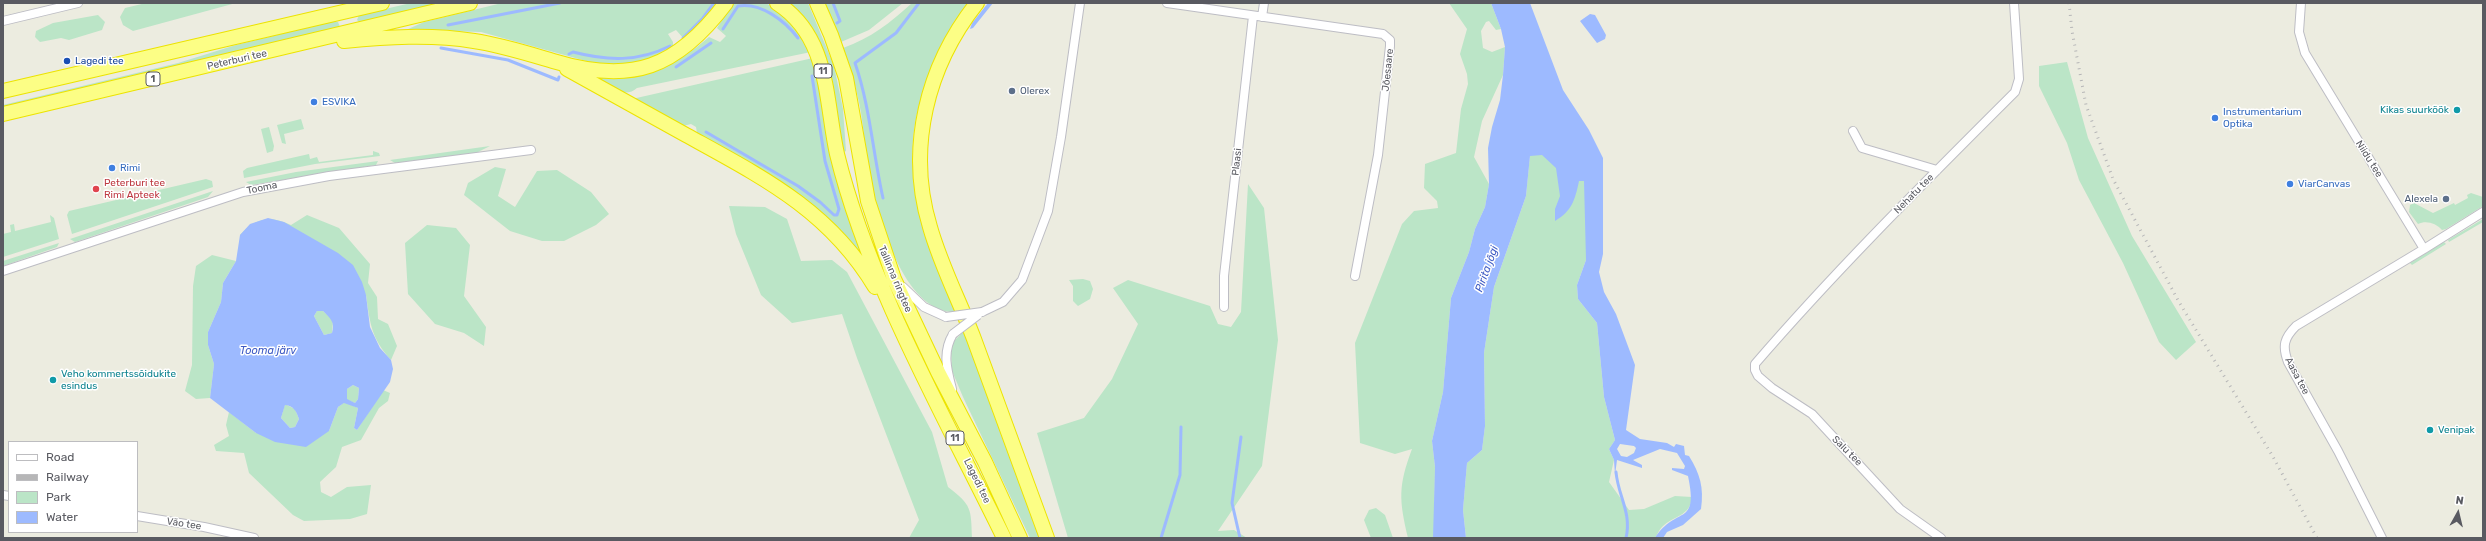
<!DOCTYPE html>
<meta charset="utf-8">
<style>
body{margin:0}
#map{position:relative;width:2486px;height:541px;overflow:hidden;background:#ecece0;font-family:Rubik,sans-serif}
canvas{display:block}
.frame{position:absolute;inset:0;border:4px solid #595a61;pointer-events:none}
.legend{position:absolute;left:8px;top:441px;width:130px;height:92px;box-sizing:border-box;background:#fff;border:1px solid #bdbdc0;margin:0;padding:5px 7px;list-style:none;font-size:12px;color:#595a61}
.legend li{display:flex;align-items:center;gap:8px;height:20px}
.legend b{width:20px;border:1px solid #bdbdc0}
.north{position:absolute;left:2438px;top:493px;width:40px;height:40px;-webkit-text-stroke:3px #fff;paint-order:stroke;rotate:8deg;font-size:11px;font-weight:700;line-height:16px;text-align:center;color:#595a61}
.north::after{content:'';display:block;margin:auto;width:14px;height:18px;background:#595a61;clip-path:polygon(50% 0,100% 100%,50% 72%,0 100%)}
</style>
<div id="map">
<canvas width="2486" height="541"></canvas>
<div class="frame"></div>
<ul class="legend">
<li><b style="height:5px;background:#fff"></b>Road</li>
<li><b style="height:5px;background:#b6b6b7"></b>Railway</li>
<li><b style="height:11px;background:#bbe5c7"></b>Park</li>
<li><b style="height:11px;background:#9dbaff"></b>Water</li>
</ul>
<div class="north">N</div>
</div>
<script>
const g = document.querySelector('canvas').getContext('2d');
g.lineJoin = 'round';
function fill(path, color) {
  g.fillStyle = color;
  g.fill(path, 'evenodd');
}
function trace(path, color, width, dash) {
  g.strokeStyle = color;
  g.lineWidth = width;
  g.lineCap = dash ? 'butt' : 'round';
  g.setLineDash(dash || []);
  g.stroke(path);
}
function write(font, color, halo, rows, align = 'center') {
  g.font = font + ' Rubik,sans-serif';
  g.lineWidth = 3;
  g.setLineDash([]);
  g.textBaseline = 'middle';
  g.strokeStyle = halo;
  g.fillStyle = color;
  for (const [text, x, y, turn = 0] of rows) {
    g.save();
    g.translate(x, y);
    g.rotate((+turn || 0) * Math.PI / 180);
    g.textAlign = isNaN(turn) ? turn : align;
    if (halo) g.strokeText(text, 0, 0);
    g.fillText(text, 0, 0);
    g.restore();
  }
}
const green = new Path2D(`
 M146,3H236L133,31L123,25L120,17L125,8Z
 M411,3H442L359,22L357,20L359,15Z
 M502,3H718L714,10L684,39L676,30L668,34L673,42V50L642,63L617,65L597,64L481,32L406,30L424,22Z
 M732,3C742,3 755,1 764,3C786,9 800,34 811,52L637,88C624,100 607,85 594,77C600,72 621,77 630,76C661,74 687,56 709,37L720,42L726,36L717,28Z
 M788,3H808L834,66L843,109L846,151L844,152C834,101 833,37 788,3Z
 M825,3H903L869,30L841,42Z
 M912,3H970C935,46 906,116 914,172C916,186 921,200 925,213C933,247 943,279 955,312C903,313 878,216 870,175C864,148 864,120 857,94C854,78 848,63 843,48C871,38 890,23 912,3Z
 M1449,3H1491L1501,29L1496,30L1489,21L1486,22L1481,31L1483,48L1492,52L1505,47L1503,75L1482,121L1474,157L1489,184L1485,207L1475,229L1469,252L1451,298L1443,392L1432,441L1435,467L1434,538H1408C1399,500 1398,486 1412,449L1395,454L1360,443L1355,343L1402,224L1414,211L1438,208L1437,201L1424,188L1425,164L1456,153L1461,109L1468,84L1467,74L1460,54L1467,29Z
 M98,15L105,22L102,30L69,40L61,38L40,42L35,37L36,31L53,23Z
 M331,22H338L340,27L3,108V105L178,63L236,45Z
 M813,58L867,265C826,205 766,172 703,138L697,133L696,127L691,124L683,126L632,99Z
 M2067,62L2088,138L2132,236L2196,342L2176,360L2159,342L2123,263L2079,180L2067,143L2039,86V66Z
 M301,119L304,129L284,134L286,144L282,143L277,125Z
 M269,127L274,146L273,151L267,153L261,129Z
 M490,146L476,153L395,163L390,160Z
 M373,151L379,153L380,156L315,164L244,178L243,171L247,168L309,154L310,159L317,157L319,162L373,155Z
 M1588,153L1586,260L1577,285L1578,299L1597,323L1604,397L1615,440L1609,449L1614,460L1609,482L1629,510L1644,509L1675,496L1692,497C1690,517 1674,515 1662,527C1659,530 1657,535 1655,538H1466L1463,510L1467,463L1482,450L1485,426L1484,353L1494,287L1526,196L1530,155Z
 M378,161L376,165L251,185L246,182L296,172Z
 M495,167L506,169L498,196L515,207L537,171L557,170L591,192L609,214L596,225L564,241H542L510,231L464,195L468,183Z
 M206,179L212,181L213,187L72,234L67,215L69,211Z
 M1248,184L1264,208L1278,340L1262,466L1218,531L1234,530L1247,538H1068L1037,433L1084,418L1112,379L1138,324L1113,288L1128,280L1210,306L1218,324L1231,327L1241,312Z
 M213,191L208,197L75,242L70,239Z
 M2471,193L2483,197V206L2446,229L2442,230C2436,223 2426,220 2418,224L2409,212L2410,205L2414,203L2433,213L2454,203L2455,205L2468,198L2467,195Z
 M729,206L765,207L787,219L801,261L832,260L847,272L932,432L948,487C972,505 971,509 972,538H909L919,520L857,358L842,314L792,323L761,295L736,234Z
 M50,215L54,218L59,239L3,257V234L11,232L10,225L14,224L15,231L51,222Z
 M307,215L339,228L370,264L368,283L377,297L378,319L388,324L397,346L391,360C371,338 370,323 366,295L240,235C255,218 270,215 291,225Z
 M2483,219V222L2449,242L2448,240Z
 M427,225L456,228L470,245L464,296L486,327L484,346L464,333L435,324L408,294L405,243Z
 M2444,242L2446,244L2412,265L2410,263Z
 M59,243L57,247L3,266V261Z
 M212,255L236,261L223,283L221,302L208,332V345L214,364L210,398L196,399L185,391L192,365L193,286L196,266Z
 M1083,279L1090,281L1093,289L1090,299L1078,306L1073,301V286L1069,280Z
 M317,311H323L333,320L332,333L324,335L314,316Z
 M964,331L1042,538H1030L963,397L952,371L951,350L953,342Z
 M353,385L359,388L358,399L355,403L347,400V389Z
 M383,390L390,393L388,401L379,408L361,440L342,447L336,467L320,482L321,492L331,497L347,487L371,485L367,514L350,519L304,521L293,515L249,473L244,453L216,451L214,445L229,436L226,425L229,412L256,433L329,431L338,407L345,402L358,408L354,428L357,430Z
 M285,404L295,409L299,419L295,427L290,428L281,418Z
 M1376,508L1385,515L1393,538H1371L1364,520L1369,510Z`);
const water = new Path2D(`
 M988,3H993L973,28L970,29L972,23Z
 M1491,3H1530L1563,90L1589,130L1603,158V254L1599,272L1604,292L1616,314L1635,365L1626,430L1640,439L1667,443L1674,447L1676,444L1684,446L1685,455L1689,456C1700,474 1704,487 1701,509L1683,525L1667,532L1663,538H1655C1676,505 1699,528 1688,476L1672,470V468L1684,469L1685,466L1677,453L1660,449L1633,460L1642,465V468L1617,460L1615,475L1614,460L1609,449L1615,440L1604,397L1597,323L1578,299L1577,285L1586,260L1584,181H1579C1575,200 1572,211 1555,221V209L1560,196L1556,168L1542,155L1530,156L1526,196L1494,287L1484,353L1485,426L1482,450L1467,463L1463,510L1466,538H1433L1435,467L1432,441L1443,392L1451,298L1469,252L1475,229L1485,207L1489,184L1488,148L1492,127L1500,100L1503,75L1505,47L1501,29ZM1620,444L1634,446L1636,448L1634,453L1627,457L1621,456L1617,449Z
 M1590,14L1595,15L1606,35L1605,39L1597,43L1580,21Z
 M268,218L284,222L338,253L353,265L362,282L366,295L370,327L380,348L391,360L393,369L390,382L357,430L354,428L358,408L344,403L338,407L329,431L306,447L275,442L256,433L210,398L214,364L208,345V332L221,302L223,283L236,261L240,235L250,224ZM323,311C331,319 335,322 332,333L324,335L314,316L317,311ZM353,385L359,388L358,399L355,403L347,399V389ZM285,405C294,406 296,411 299,419L295,427L290,428L281,418Z`);
const stream = new Path2D(`
 M833,3L840,21L837,23
 M448,25L560,3
 M723,29L738,6C761,2 785,21 798,38
 M683,38L703,18L714,3
 M441,48L508,60L558,80L559,77
 M569,54L573,52C608,61 638,62 670,46
 M676,67L711,43
 M706,132L798,186L820,202L834,215H837L839,209L825,161L812,76
 M883,198C873,154 870,106 855,63L896,33L919,3
 M1616,472C1618,496 1632,513 1626,538
 M1161,538L1180,475L1181,427
 M1240,538L1232,503L1241,437`);
const street = new Path2D(`
 M1167,3L1383,34L1390,40V46L1378,155L1355,276
 M2301,3L2299,32L2305,53L2424,249L2483,212
 M1262,17L1264,3
 M3,21L78,3
 M1853,131L1862,148L1937,170
 M3,271L243,192L329,176L531,150
 M903,287L924,307L946,317
 M1224,307V276L1253,16
 M982,312L1003,302L1022,280L1048,211L1061,137L1080,3
 M952,389C947,370 942,352 953,334
 M3,495L9,496
 M137,516L204,527L254,538
 M1941,538L1900,509L1812,414L1772,388L1758,376L1755,370V364C1837,269 1926,181 2015,92L2019,79L2014,3
 M2382,538L2338,451L2288,362C2282,346 2284,338 2296,326L2424,249`);
const highway = new Path2D(`
 M777,3C830,37 825,100 837,154C869,285 945,417 1004,538
 M817,3L831,35L846,78L868,201L894,279L938,372L985,462L1020,538
 M977,3C927,66 906,148 930,227C941,266 960,302 974,339C998,406 1023,472 1047,538
 M344,41C386,37 431,34 474,41C501,45 526,53 553,61C632,85 677,68 726,3
 M567,69C607,91 646,113 686,135C762,177 829,210 875,287
 M3,91L382,3
 M3,114L470,3`);
const rail = new Path2D(`
 M2069,3L2072,31L2086,105L2113,179L2179,302L2272,455L2317,538`);
const streetBridge = new Path2D(`
 M946,317L982,312
 M953,334L978,315`);
const markers = [
 [67,61,4,"#1a4fb4"],
 [1012,91,4,"#5c6f8a"],
 [314,102,4,"#3f7fe0"],
 [2457,110,4,"#0f9aa8"],
 [2215,118,4,"#3f7fe0"],
 [112,168,4,"#3f7fe0"],
 [2290,184,4,"#3f7fe0"],
 [96,189,4,"#e0444e"],
 [2446,199,4,"#5c6f8a"],
 [53,380,4,"#0f9aa8"],
 [2430,430,4,"#0f9aa8"]
];
const shields = [
 [823,71,18],
 [153,79,14],
 [955,438,18]
];
const shieldNames = [
 ["11",823,71],
 ["1",153,79],
 ["11",955,438]
];
const streetNames = [
 ["Peterburi tee",237,60,-13],
 ["Jõesaare",1388,70,-84],
 ["Niidu tee",2369,159,58],
 ["Plaasi",1237,162,-84],
 ["Tooma",262,188,-12],
 ["Nehatu tee",1914,194,-45],
 ["Tallinna ringtee",895,279,67],
 ["Aasa tee",2297,376,62],
 ["Salu tee",1847,451,45],
 ["Lagedi tee",977,481,64],
 ["Väo tee",184,524,9]
];
const transitNames = [
 ["Lagedi tee",75,61]
];
const serviceNames = [
 ["Olerex",1020,91],
 ["Alexela",2438,199,"right"]
];
const shopNames = [
 ["ESVIKA",322,102],
 ["Instrumentarium",2223,112],
 ["Optika",2223,124],
 ["Rimi",120,168],
 ["ViarCanvas",2298,184]
];
const cultureNames = [
 ["Kikas suurköök",2449,110,"right"],
 ["Veho kommertssõidukite",61,374],
 ["esindus",61,386],
 ["Venipak",2438,430]
];
const healthNames = [
 ["Peterburi tee",104,183],
 ["Rimi Apteek",104,195]
];
const waterNames = [
 ["Pirita jõgi",1487,269,-70],
 ["Tooma järv",268,351]
];
fill(green, '#bbe5c7');
fill(water, '#9dbaff');
trace(stream, '#9dbaff', 3);
trace(street, '#bdbdc4', 10);
trace(highway, '#ece300', 16);
trace(street, '#fff', 8);
trace(highway, '#fcfe85', 14);
trace(rail, '#b6b6b7', 3, [1, 5]);
trace(streetBridge, '#bdbdc4', 10, []);
trace(streetBridge, '#fff', 8);
for (const [x, y, r, color] of markers) {
  const dot = new Path2D();
  dot.arc(x, y, r, 0, 2 * Math.PI);
  g.fillStyle = color;
  g.fill(dot);
  trace(dot, '#fff', 1.5);
}
for (const [x, y, w] of shields) {
  const box = new Path2D();
  box.roundRect(x - w / 2, y - 7, w, 14, 3);
  g.fillStyle = '#fff';
  g.fill(box);
  trace(box, '#595a61', 1);
}
write('bold 9px', '#595a61', null, shieldNames);
write('10px', '#595a61', '#fff', streetNames);
write('10px', '#164399', '#fff', transitNames, 'left');
write('10px', '#4e5e75', '#fff', serviceNames, 'left');
write('10px', '#366cbe', '#fff', shopNames, 'left');
write('10px', '#0d838f', '#fff', cultureNames, 'left');
write('10px', '#be3a42', '#fff', healthNames, 'left');
write('italic 11px', '#3f5bc4', '#fff', waterNames);
</script>
